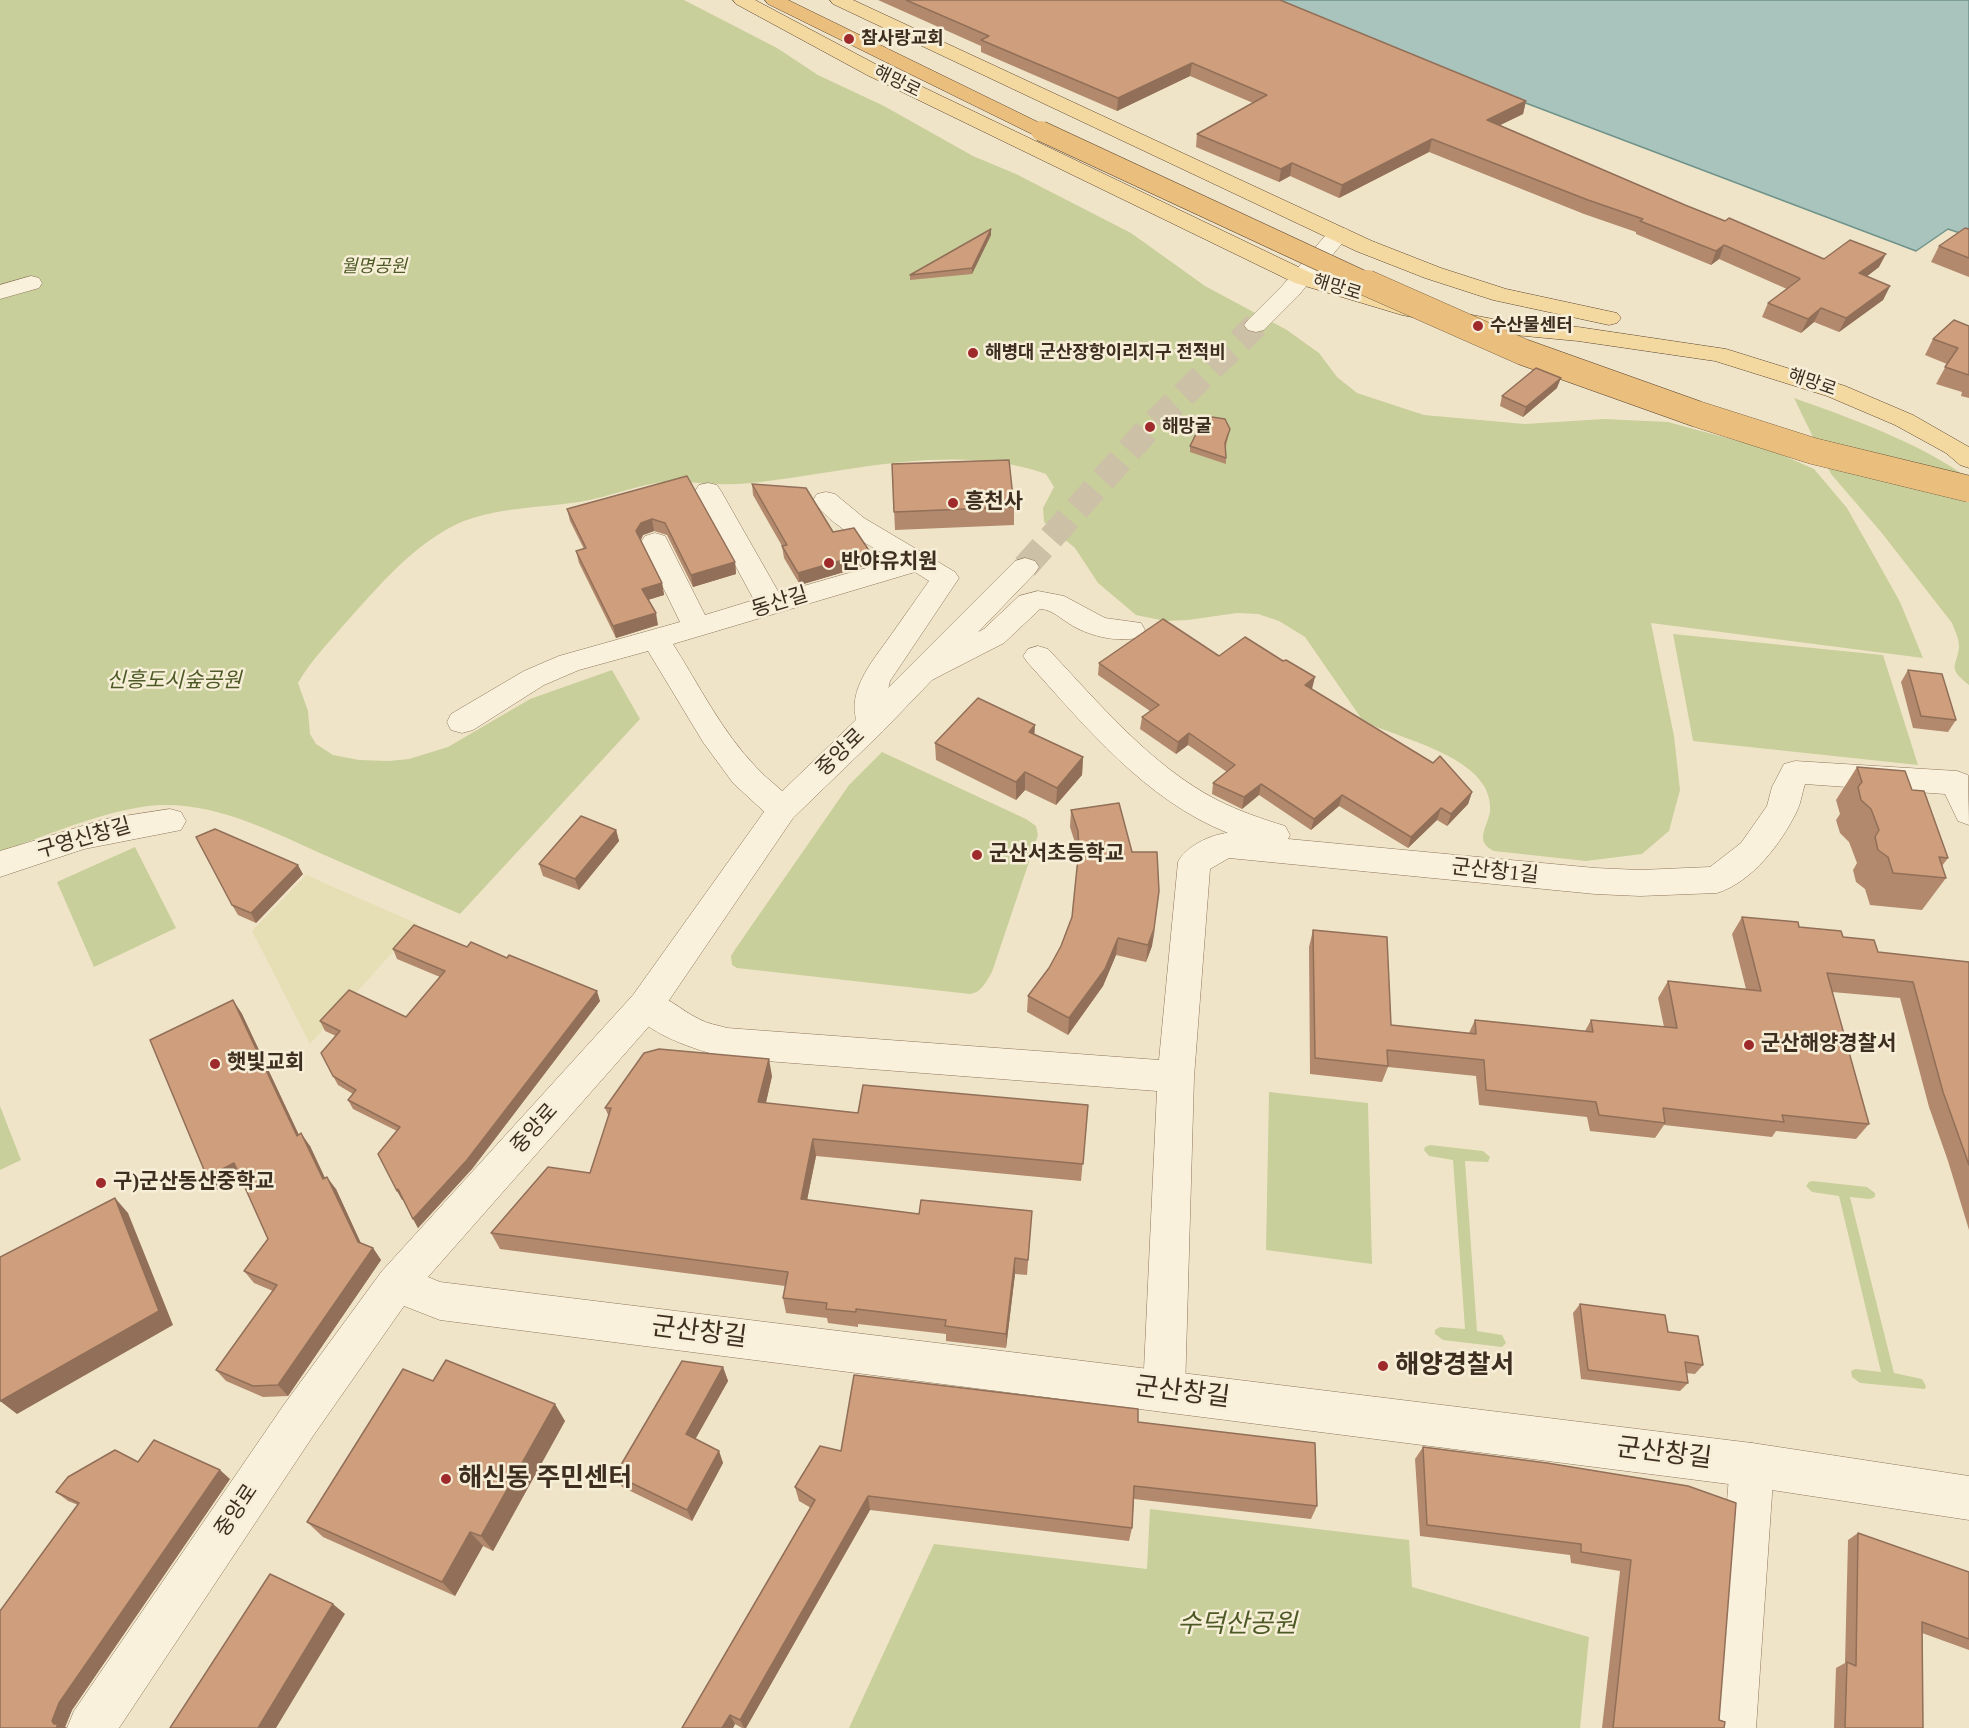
<!DOCTYPE html>
<meta charset="utf-8">
<style>
body{margin:0}
canvas{display:block;background:#f0e4c8}
</style>
<canvas width="1969" height="1728"></canvas>
<script>
const g = document.querySelector('canvas').getContext('2d');
g.lineJoin = 'round';
function fill(path, color) {
  g.fillStyle = color;
  g.fill(path, 'evenodd');
}
function trace(path, color, width, dash) {
  g.strokeStyle = color;
  g.lineWidth = width;
  g.lineCap = dash ? 'butt' : 'round';
  g.setLineDash(dash || []);
  g.stroke(path);
}
function write(font, color, halo, rows, align = 'center') {
  g.font = font + ' "Times New Roman","Noto Sans KR",serif';
  g.lineWidth = 5;
  g.setLineDash([]);
  g.textBaseline = 'middle';
  g.strokeStyle = halo;
  g.fillStyle = color;
  for (const [text, x, y, turn = 0] of rows) {
    g.save();
    g.translate(x, y);
    g.rotate((+turn || 0) * Math.PI / 180);
    g.textAlign = isNaN(turn) ? turn : align;
    if (halo) g.strokeText(text, 0, 0);
    g.fillText(text, 0, 0);
    g.restore();
  }
}
const farmland = new Path2D(`
 M306,875L418,924L310,1044L252,931Z`);
const green = new Path2D(`
 M0,0H684L777,48L818,75L884,106L973,156L1016,174L1131,233L1205,286L1287,330L1305,343L1319,353L1337,377L1357,393L1424,415L1525,424L1604,419L1668,422L1771,450L1814,469L1847,508L1876,559L1900,602L1923,658L1651,623L1674,736L1680,790L1669,831L1642,854L1586,861L1494,851C1474,842 1487,827 1490,812C1491,803 1488,793 1484,786C1465,754 1405,739 1372,725L1361,718L1305,637L1279,621L1258,614L1237,613L1188,620L1165,621L1136,615L1098,583L1075,548L1044,522L1043,508L1054,487L1046,474C959,443 857,470 768,481C752,483 735,485 719,484C701,484 682,480 664,482C637,485 612,496 585,501C544,508 494,507 457,524C412,546 381,584 349,619C331,640 311,660 298,683L308,711L310,734L316,744L333,755L359,760L389,761L409,759L448,747L530,699L612,670L640,719L460,914C414,894 368,874 322,854C273,832 221,805 166,805C115,805 49,835 0,852Z
 M1794,398C1848,417 1923,444 1969,479V685C1946,667 1957,667 1959,647C1959,638 1955,631 1952,623L1881,532L1831,474Z
 M1673,634L1883,655L1918,765L1693,741Z
 M882,752L1026,819L1036,826L1038,835L992,972C986,982 982,992 970,994L737,968L732,965L731,956L736,948L849,785Z
 M135,847L176,928L94,967L57,882Z
 M1269,1092L1368,1103L1372,1264L1266,1250Z
 M0,1106L21,1160L0,1170Z
 M1430,1145L1483,1151L1490,1157L1488,1162L1465,1161L1477,1331L1502,1335L1506,1343L1502,1347L1443,1340L1435,1334V1330L1440,1327L1465,1329L1453,1160L1429,1156L1424,1150L1425,1147Z
 M1812,1181L1867,1187L1875,1193V1197L1870,1199L1850,1197L1894,1373L1922,1379L1926,1386L1925,1389L1860,1383L1852,1377L1851,1371L1855,1369L1881,1372L1839,1196L1812,1192L1806,1186L1809,1182Z
 M1150,1509L1409,1540L1412,1587L1589,1637L1580,1728H849L934,1544L1147,1569Z`);
const water = new Path2D(`
 M1264,0H1969V236L1948,229L1916,251L1341,33Z`);
const tertiaryTunnel = new Path2D(`
 M1025,567L1150,427L1256,325`);
const minor = new Path2D(`
 M31,276L39,278L42,283L39,288L0,299V285Z
 M708,483L717,485L721,491L779,593L894,560C867,543 831,527 813,500L817,494L826,492L835,494L864,518L955,572L959,578L890,681L884,707L887,723L883,731L872,734L861,731C841,696 872,662 891,635C904,617 916,599 929,581L915,572L673,644C699,685 722,732 756,767C769,782 788,792 798,810L793,818L782,822L771,818L733,783L703,742L648,651L579,670L544,685L473,730L462,733L451,730L447,722L451,714L524,671L559,656L680,622L641,542L645,536L655,533L665,536L705,615L754,600L695,491L699,485Z
 M1038,591L1064,596L1105,618L1141,623L1145,630L1141,637C1120,643 1092,637 1073,626C1062,620 1052,609 1040,609L1004,643L930,681L920,684L910,681L905,674L910,667L984,629L1019,596Z
 M1038,646L1048,649C1099,703 1150,765 1217,800C1239,811 1262,819 1285,826L1290,835L1288,839L1595,868L1640,870L1710,867L1741,843L1767,806L1772,787L1784,764L1795,761L1957,771L1968,775L1969,825L1958,821L1945,794L1805,784C1802,793 1801,803 1797,811C1781,844 1752,882 1717,893L1640,896L1595,894L1229,858L1210,869L1194,1077L1185,1391L1179,1406L1164,1412L1149,1406L1143,1391L1157,1091L727,1058C697,1050 643,1034 628,1005L633,995C659,986 676,1008 699,1019C707,1024 718,1025 727,1028L1159,1060L1178,862C1185,847 1211,834 1228,833C1145,800 1086,727 1028,663L1023,656L1028,649Z
 M170,809L181,812L186,821L181,830L84,849L0,877V851L105,819Z
 M1752,1443L1767,1450L1774,1465L1756,1728H1708L1730,1465L1737,1450Z`);
const tertiary = new Path2D(`
 M1339,227L1347,229L1350,234L1298,296L1264,330L1256,332L1248,330L1244,325L1248,320L1282,286L1331,229Z
 M1025,558L1035,561L1039,567L1035,573L883,731L793,818L659,1015L428,1277L440,1282L1752,1443L1969,1476V1520L1752,1487L440,1320L404,1306L313,1436L119,1728H67L74,1711L283,1406L382,1271L633,995L771,802L861,715L1015,561Z`);
const primary = new Path2D(`
 M733,0H755L881,67L1311,273L1414,304L1493,319L1578,327L1726,349L1845,386L1913,415L1969,447V468L1960,465L1946,453L1895,425L1827,396L1715,361L1578,341L1493,333L1402,315L1295,283L867,75L736,4Z
 M830,0H853L1372,241L1441,268L1506,289L1617,313L1621,318L1617,323L1609,325L1493,300L1425,278L1356,251L833,4Z`);
const trunk = new Path2D(`
 M765,0H788L1048,127L1051,131L1048,135H1034L768,4Z`);
const trunkBridgeFar1 = new Path2D(`
 M1041,131L1370,284`);
const trunkBridge = new Path2D(`
 M1367,283L1523,352L1697,414L1813,451L1969,489`);
const wall = new Path2D(`
 M878,0H1280L1526,101L1523,114L1500,125L1685,205L1824,259L1879,267L1867,276L1890,286L1883,300L1839,332L1814,322L1801,333L1762,317L1768,303L1787,289L1719,259L1711,265L1636,234V232L1584,214L1429,152L1339,198L1290,176L1279,182L1196,147L1197,134L1253,103L1190,76L1117,111L981,52V46Z
 M991,229V235L972,274L910,280V275Z
 M1969,229V277L1931,262L1939,246Z
 M1969,326V398L1961,396L1962,392L1936,384L1947,364L1925,355L1933,339Z
 M1557,388L1523,417L1500,406L1502,396Z
 M1230,429L1226,446V464L1190,452V446Z
 M892,464L1014,507V525L895,530Z
 M687,476L735,562L736,574L693,587L667,535L654,531L643,535L641,540L662,583L664,595L648,600L658,625L616,638L579,563L576,551L584,549L570,521L567,509Z
 M752,484L833,532L870,552L871,564L800,585L784,558L782,546L753,495Z
 M1099,663L1312,689L1472,792L1468,804L1447,826L1437,820L1408,848L1339,806L1311,830L1259,795L1242,809L1212,794L1213,783L1227,772L1188,745L1176,754L1140,729L1142,717L1150,711L1098,675Z
 M1908,670L1956,720L1948,732L1913,728L1901,682Z
 M1035,734L1083,757L1082,775L1056,805L1025,790L1016,800L936,760L935,743Z
 M1857,767L1912,790L1948,858L1942,866L1946,878L1922,910L1870,905L1865,889L1856,882L1853,870L1857,863L1849,842L1840,833L1836,820L1840,814L1836,800Z
 M1071,810L1152,946L1146,962L1116,955L1103,986L1068,1035L1027,1012L1028,996L1049,968L1061,946L1072,917L1078,863L1077,849L1070,827Z
 M616,830L619,841L579,890L543,876L539,864Z
 M303,874L256,923L238,915L232,905Z
 M1742,917L1799,927L1843,937L1878,952L1969,962V1230L1948,1161L1929,1107L1900,998L1832,992L1869,1124L1856,1139L1776,1131L1772,1137L1664,1125L1655,1138L1590,1131L1587,1117L1479,1105L1476,1076L1388,1067L1382,1082L1310,1074L1309,947L1313,930L1391,1025L1469,1033L1475,1020L1585,1031L1591,1020L1664,1027L1658,998L1668,981L1746,989L1732,934Z
 M467,947L600,1001L472,1169L418,1228L403,1199L402,1200L397,1131L353,1109L348,1100L353,1094L338,1085L333,1076L336,1036L325,1031L320,1021L406,1017L440,977L397,959L393,949Z
 M233,1000L242,1014L299,1135L310,1146L325,1178L336,1189L361,1244L373,1248L381,1260L288,1396L263,1397L226,1381L216,1370L273,1291L254,1283L244,1271L268,1239L241,1177L216,1190L207,1177Z
 M772,1076L766,1103L858,1113L1088,1105L1081,1181L816,1156L807,1200L919,1214L1032,1211L1027,1275L1015,1274L1006,1348L946,1341V1334L858,1324V1327L828,1323L827,1318L786,1313L783,1298L785,1286L500,1249L491,1233L590,1173L609,1117L605,1108Z
 M1580,1304L1668,1332L1703,1365L1695,1374L1686,1373L1688,1383L1680,1391L1581,1379L1573,1313Z
 M723,1367L728,1381L695,1439L719,1451L723,1463L692,1521L622,1487L615,1475Z
 M433,1381L565,1421L493,1551L483,1546L455,1596L323,1537L307,1522Z
 M1138,1422L1317,1506L1311,1519L1134,1499L1132,1528L1129,1541L870,1510L746,1728H742L735,1724L733,1728H682L811,1508L799,1501L795,1487L841,1451Z
 M1423,1447L1688,1486L1719,1720L1724,1728H1602L1620,1571L1571,1563L1570,1555L1420,1536L1415,1459Z
 M138,1462L230,1479L72,1710L65,1727L67,1728H0L78,1505L68,1501L56,1492Z
 M1858,1533L1969,1572V1650L1922,1633L1923,1728H1834L1836,1668L1845,1663L1848,1540Z`);
const shadedWall = new Path2D(`
 M1192,63L1190,76L1117,111L1118,98Z
 M1526,101L1523,114L1484,133L1487,120Z
 M1432,139L1429,152L1339,198L1342,185Z
 M1292,163L1290,176L1279,182L1281,169Z
 M991,229V235L972,274V268Z
 M1724,245L1719,259L1711,265L1716,251Z
 M1886,254L1879,267L1853,287L1859,273Z
 M1890,286L1883,300L1839,332L1846,318Z
 M1821,308L1814,322L1801,333L1808,319Z
 M1561,378L1557,388L1523,417L1526,407Z
 M652,519L654,531L643,535L639,543L636,531L641,523Z
 M870,552L871,564L800,585L798,573Z
 M735,562L736,574L693,587L691,575Z
 M662,583L664,595L644,601L642,589Z
 M656,613L658,625L616,638L613,626Z
 M1315,677L1312,689L1305,685Z
 M1035,725L1034,743L1029,732Z
 M1189,733L1188,745L1176,754L1178,742Z
 M1083,757L1082,775L1056,805L1057,788Z
 M1025,772V790L1016,800V782Z
 M1261,784L1259,795L1242,809L1244,797Z
 M1472,792L1468,804L1447,826L1451,814Z
 M1342,795L1339,806L1311,830L1314,819Z
 M1441,808L1437,820L1408,848L1411,837Z
 M616,830L619,841L579,890L575,879Z
 M298,865L303,874L256,923L251,913Z
 M1155,929L1152,946L1146,962L1148,945Z
 M1118,938L1116,955L1103,986L1068,1035L1069,1018Z
 M597,991L600,1001L472,1169L418,1228L413,1219Z
 M233,1000L242,1014L305,1148L297,1136Z
 M769,1059L772,1076L762,1119L758,1102Z
 M301,1133L310,1146L331,1191L323,1179Z
 M813,1139L816,1156L804,1215L801,1199Z
 M234,1163L244,1176L216,1190L207,1177Z
 M327,1177L336,1189L366,1254L358,1242Z
 M398,1189L404,1198L402,1200L397,1191Z
 M115,1198L128,1213L173,1325L17,1414L0,1401Z
 M373,1248L381,1260L288,1396L278,1385Z
 M1015,1258V1274L1006,1348V1334Z
 M723,1367L728,1381L691,1447L686,1434Z
 M555,1404L565,1421L493,1551L481,1536Z
 M719,1451L723,1463L692,1521L687,1510Z
 M220,1470L230,1479L72,1710L65,1727L67,1728H56L52,1721L59,1703Z
 M868,1496L870,1510L746,1728H744L740,1720Z
 M470,1532L483,1546L455,1596L442,1582Z
 M333,1604L345,1614L276,1728H258Z
 M730,1715L735,1724L733,1728H722Z`);
const building = new Path2D(`
 M906,0H1280L1526,101L1487,120L1685,205L1725,221L1729,218L1824,259L1850,240L1886,254L1859,273L1890,286L1846,318L1821,308L1808,319L1768,303L1800,279L1799,278L1724,245L1716,251L1640,221L1643,219L1588,200L1432,139L1342,185L1292,163L1281,169L1197,134L1267,95L1192,63L1118,98L981,40L989,36Z
 M1965,228L1969,229V258L1939,246Z
 M991,229L972,268L910,275Z
 M1954,320L1969,326V375L1945,367L1958,348L1933,339Z
 M1536,368L1561,378L1526,407L1502,396Z
 M1205,416L1225,419L1230,429L1225,443L1226,458L1190,446Z
 M1009,460L1014,507L894,512L892,464Z
 M687,476L735,562L691,575L665,523L652,519L641,523L636,531L662,583L642,589L656,613L613,626L576,551L586,548L567,509Z
 M752,484L806,488L833,532L854,528L870,552L798,573L782,546L787,545Z
 M1163,619L1219,656L1245,637L1283,661L1286,660L1315,677L1305,685L1433,763L1440,756L1472,792L1451,814L1441,808L1411,837L1342,795L1314,819L1261,784L1244,797L1213,783L1235,765L1189,733L1178,742L1142,717L1159,705L1099,663Z
 M1908,670L1942,674L1956,720L1921,716Z
 M978,698L1035,725L1029,732L1083,757L1057,788L1025,772L1016,782L935,743Z
 M1857,767L1905,771L1912,790L1924,791L1948,858L1939,857L1946,878L1893,873L1888,857L1878,850L1875,837L1879,830L1871,809L1861,800L1858,787L1862,782Z
 M1119,803L1132,852H1157L1159,891L1154,929L1148,945L1118,938L1105,969L1069,1018L1028,996L1049,968L1061,946L1072,917L1079,848L1078,831L1071,810Z
 M581,816L616,830L575,879L539,864Z
 M215,829L298,865L251,913L232,905L196,837Z
 M1742,917L1798,922L1799,927L1841,931L1843,937L1874,940L1878,952L1969,962V1165L1943,1092L1913,982L1827,973L1869,1124L1782,1115L1784,1122L1663,1108L1665,1123L1599,1115L1596,1102L1486,1090L1484,1060L1387,1050L1388,1066L1315,1058L1313,930L1387,937L1391,1025L1476,1034L1475,1020L1593,1032L1591,1020L1677,1028L1668,981L1761,991Z
 M414,925L467,947L471,942L507,958L509,955L597,991L467,1160L413,1219L398,1189L397,1191L378,1154L400,1127L348,1100L356,1090L333,1076L321,1053L340,1031L320,1021L349,990L406,1017L445,971L393,949Z
 M233,1000L297,1136L301,1133L323,1179L327,1177L358,1242L373,1248L278,1385L253,1386L216,1370L277,1285L244,1271L268,1239L234,1163L207,1177L150,1040Z
 M659,1049L769,1059L758,1102L858,1113L863,1085L1088,1105L1083,1164L813,1139L801,1199L919,1214L921,1200L1032,1211L1028,1260L1015,1258L1006,1334L945,1326L946,1320L856,1309V1312L826,1309L827,1303L783,1298L788,1272L491,1233L548,1167L590,1173L611,1108H605L644,1053Z
 M115,1198L159,1311L0,1401V1257Z
 M1580,1304L1665,1315L1668,1332L1698,1336L1703,1365L1685,1362L1688,1383L1588,1370Z
 M446,1360L555,1404L481,1536L470,1532L442,1582L307,1522L403,1369L433,1381Z
 M682,1361L723,1367L686,1434L719,1451L687,1510L615,1475Z
 M854,1375L1138,1409V1422L1315,1443L1317,1506L1134,1486L1132,1528L868,1496L740,1720L730,1715L722,1728H682L815,1500L795,1487L820,1446L841,1451Z
 M154,1440L220,1470L59,1703L52,1721L54,1724H58L56,1728H0V1611L79,1503L56,1492L68,1477L115,1450L138,1462Z
 M1423,1447L1547,1463L1688,1486L1736,1503L1719,1720L1725,1722L1724,1728H1613L1631,1560L1581,1552V1544L1427,1525Z
 M1858,1533L1969,1572V1639L1922,1622L1923,1728H1845L1847,1662L1856,1666Z
 M270,1574L333,1604L258,1728H170Z`);
const markers = [
 [849,39,6,"#9e2a2b"],
 [1478,326,6,"#9e2a2b"],
 [973,353,6,"#9e2a2b"],
 [1150,427,6,"#9e2a2b"],
 [953,503,6,"#9e2a2b"],
 [829,563,6,"#9e2a2b"],
 [977,855,6,"#9e2a2b"],
 [1749,1045,6,"#9e2a2b"],
 [215,1064,6,"#9e2a2b"],
 [101,1183,6,"#9e2a2b"],
 [1383,1366,6,"#9e2a2b"],
 [446,1479,6,"#9e2a2b"]
];
const farPoinames = [
 ["참사랑교회",861,39],
 ["수산물센터",1490,326],
 ["해병대 군산장항이리지구 전적비",985,353],
 ["해망굴",1162,427]
];
const farStreetnames = [
 ["해망로",897,82,26],
 ["해망로",1337,288,17],
 ["해망로",1812,383,19]
];
const farParknames = [
 ["월명공원",374,267]
];
const poiNames = [
 ["흥천사",965,503],
 ["반야유치원",841,563],
 ["군산서초등학교",989,855],
 ["군산해양경찰서",1761,1045],
 ["햇빛교회",227,1064],
 ["구)군산동산중학교",113,1183]
];
const streetNames = [
 ["동산길",780,603,-17],
 ["중앙로",841,753,-44],
 ["구영신창길",84,839,-16],
 ["군산창1길",1495,872,6],
 ["중앙로",535,1129,-48],
 ["중앙로",237,1511,-56]
];
const parkNames = [
 ["신흥도시숲공원",174,681]
];
const nearStreetnames = [
 ["군산창길",699,1333,7],
 ["군산창길",1182,1393,7],
 ["군산창길",1664,1454,7]
];
const nearPoinames = [
 ["해양경찰서",1395,1366],
 ["해신동 주민센터",458,1479]
];
const nearParknames = [
 ["수덕산공원",1237,1625]
];
fill(farmland, '#e6deb5');
fill(green, '#c9cf9b');
fill(water, '#a9c4bc');
trace(water, '#6f938a', 1.5);
trace(tertiaryTunnel, '#ccc0a6', 26, [26, 13]);
trace(minor, '#8d765c', 1);
trace(tertiary, '#8d765c', 1);
trace(primary, '#5b4430', 1);
trace(trunk, '#5b4430', 1);
fill(minor, '#faf1dc');
fill(tertiary, '#faf1dc');
fill(primary, '#f3d9a0');
fill(trunk, '#eabe7c');
trace(trunkBridgeFar1, '#5b4430', 21, []);
trace(trunkBridge, '#5b4430', 27, []);
trace(trunkBridgeFar1, '#eabe7c', 20);
trace(trunkBridge, '#eabe7c', 26);
fill(wall, '#b2896c');
fill(shadedWall, '#916f58');
fill(building, '#cf9f7d');
trace(building, '#916f58', 1.5);
for (const [x, y, r, color] of markers) {
  const dot = new Path2D();
  dot.arc(x, y, r, 0, 2 * Math.PI);
  g.fillStyle = color;
  g.fill(dot);
  trace(dot, '#f7eed8', 2);
}
write('bold 18px', '#3d2e20', '#f7eed8', farPoinames, 'left');
write('18px', '#3d2e20', '#f7eed8', farStreetnames);
write('italic 18px', '#4d5a26', '#f7eed8', farParknames);
write('bold 21px', '#3d2e20', '#f7eed8', poiNames, 'left');
write('21px', '#3d2e20', '#f7eed8', streetNames);
write('italic 21px', '#4d5a26', '#f7eed8', parkNames);
write('26px', '#3d2e20', '#f7eed8', nearStreetnames);
write('bold 26px', '#3d2e20', '#f7eed8', nearPoinames, 'left');
write('italic 26px', '#4d5a26', '#f7eed8', nearParknames);
</script>
